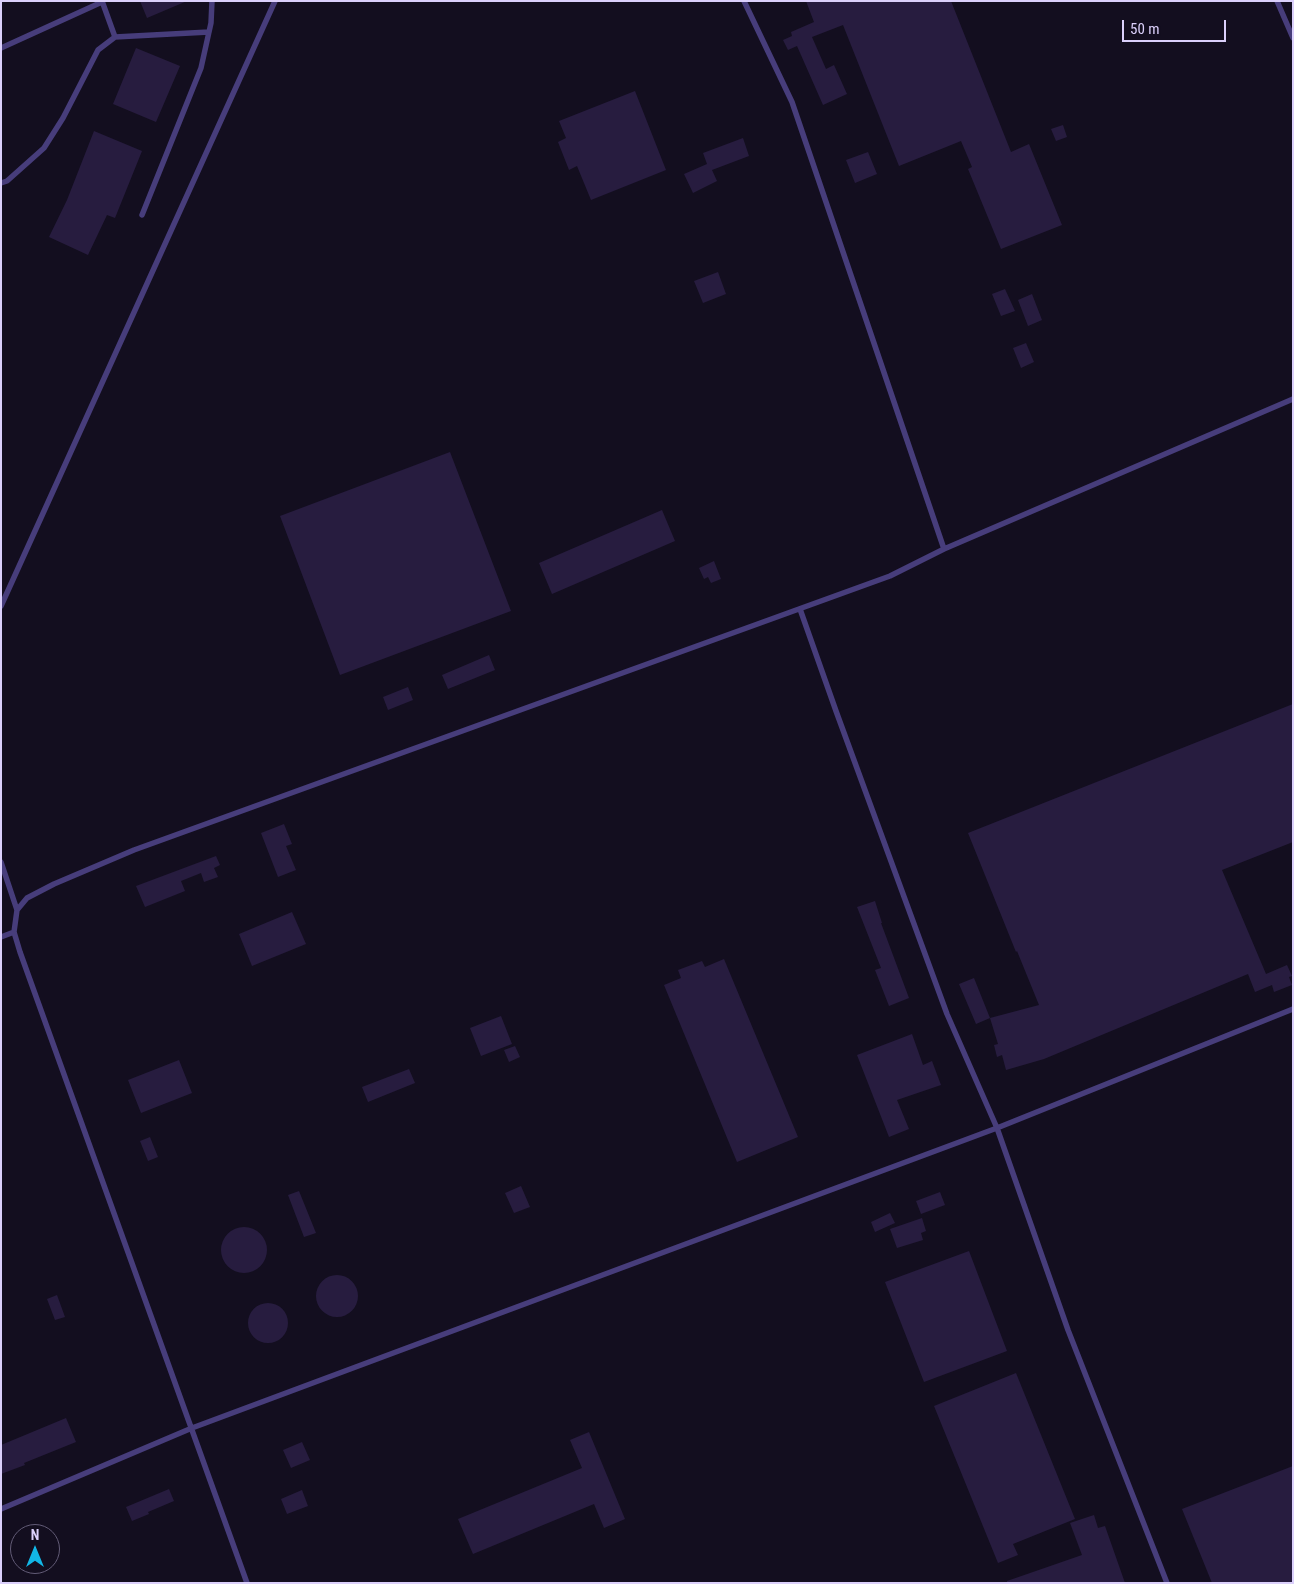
<!DOCTYPE html>
<style>
body{margin:0}
#map{position:relative;width:1294px;height:1584px;overflow:hidden;background:#130e1f;font-family:"Roboto Condensed",sans-serif}
canvas{display:block}
.frame{position:absolute;inset:0;border:2px solid #dbd0fb;pointer-events:none}
.north{position:absolute;left:10px;top:1524px;width:50px;height:50px;box-sizing:border-box;background:#130e1f;border:1px solid #635c77;border-radius:50%;rotate:0deg;font-size:14px;font-weight:700;line-height:20px;text-align:center;color:#dbd0fb}
.north::after{content:'';display:block;margin:auto;width:18px;height:22px;background:#12b6e6;clip-path:polygon(50% 0,100% 100%,50% 72%,0 100%)}
.scale{position:absolute;left:1122px;top:20px;width:104px;height:22px;box-sizing:border-box;border:2px solid #dbd0fb;border-top:0;padding-left:6px;font-size:15px;line-height:18px;white-space:nowrap;color:#dbd0fb;-webkit-text-stroke:4px #130e1f;paint-order:stroke}
</style>
<div id="map">
<canvas width="1294" height="1584"></canvas>
<div class="frame"></div>
<div class="north">N</div>
<div class="scale">50 m</div>
</div>
<script>
const g = document.querySelector('canvas').getContext('2d');
g.lineJoin = 'round';
function fill(path, color) {
  g.fillStyle = color;
  g.fill(path, 'evenodd');
}
function trace(path, color, width, dash) {
  g.strokeStyle = color;
  g.lineWidth = width;
  g.lineCap = dash ? 'butt' : 'round';
  g.setLineDash(dash || []);
  g.stroke(path);
}
const building = new Path2D(`
 M140,1H187L147,18Z
 M806,1H951L1011,152L1029,144L1062,225L1001,249L968,169L972,167L961,141L899,166L843,25L812,37L826,69L834,65L847,94L823,105L797,46L788,50L783,40L792,36L791,32L814,22Z
 M136,48L180,66L156,122L113,104Z
 M635,91L666,170L591,200L577,166L569,170L558,142L566,138L559,121Z
 M1063,125L1067,137L1056,141L1051,129Z
 M94,131L142,151L115,218L107,215L88,255L49,237L67,200Z
 M743,138L749,156L712,170L717,181L693,193L684,174L707,164L703,153Z
 M868,152L877,174L855,183L846,160Z
 M718,272L726,294L703,303L694,281Z
 M1005,289L1015,311L1001,316L992,294Z
 M1032,294L1042,320L1028,326L1018,300Z
 M1026,343L1034,362L1021,368L1013,348Z
 M450,452L511,611L340,675L280,516Z
 M662,510L675,541L552,594L539,563Z
 M714,561L721,579L711,583L708,577L704,579L699,568Z
 M489,655L495,670L448,689L442,675Z
 M408,687L413,700L388,710L383,697Z
 M1293,704V842L1222,870L1266,974L1287,965L1292,976L1289,977L1292,985L1274,992L1272,985L1255,992L1248,974L1044,1059L1006,1070L1002,1055L997,1057L994,1045L998,1044L990,1018L976,1024L959,984L974,978L990,1018L1039,1005L1017,951L1016,952L968,833Z
 M284,824L292,844L286,846L296,870L278,877L261,833Z
 M216,856L220,865L214,868L218,877L204,882L201,873L181,881L185,891L145,907L136,886Z
 M875,901L882,923H881L909,998L889,1006L875,970L881,968L857,907Z
 M292,912L306,944L252,966L239,934Z
 M724,959L798,1137L737,1162L664,985L681,978L678,970L702,961L705,967Z
 M501,1016L512,1044L481,1056L470,1028Z
 M912,1034L923,1065L932,1061L941,1085L897,1100L909,1129L889,1137L857,1055Z
 M515,1046L520,1057L509,1062L504,1050Z
 M179,1060L192,1093L141,1113L128,1080Z
 M409,1069L415,1083L368,1102L362,1087Z
 M150,1137L158,1157L148,1161L140,1141Z
 M521,1186L530,1207L514,1213L505,1193Z
 M299,1191L316,1233L304,1237L288,1195Z
 M940,1192L945,1205L921,1214L916,1201Z
 M890,1213L895,1223L875,1232L871,1222Z
 M922,1218L926,1231L921,1233L923,1240L897,1248L890,1229Z
 M221 1250a23 23 0 1 1 46 0a23 23 0 1 1-46 0Z
 M969,1251L1007,1351L924,1382L885,1282Z
 M316 1296a21 21 0 1 1 42 0a21 21 0 1 1-42 0Z
 M57,1295L65,1317L55,1320L47,1299Z
 M248 1323a20 20 0 1 1 40 0a20 20 0 1 1-40 0Z
 M1016,1373L1075,1519L1013,1544L1018,1555L998,1563L934,1406Z
 M66,1418L76,1442L24,1463L25,1465L1,1474V1445Z
 M589,1432L625,1519L604,1528L594,1504L473,1554L458,1519L582,1468L570,1440Z
 M302,1442L310,1460L291,1468L283,1450Z
 M1293,1466V1583H1212L1182,1509Z
 M169,1489L174,1501L148,1512L149,1514L132,1521L126,1507Z
 M302,1490L308,1506L287,1514L281,1499Z
 M1094,1515L1098,1528L1105,1526L1125,1583H1007V1581L1082,1555L1070,1523Z`);
const service = new Path2D(`
 M102,1L115,37
 M744,1L792,102L944,549
 M1277,1L1293,38
 M1,48L102,2
 M1,183L7,181L44,148L63,118L98,50L115,37L209,32
 M142,215L201,68L211,23L212,1
 M1,606L275,1
 M800,609L836,711L947,1014L997,1128L1068,1330L1167,1583
 M1,862L17,910L14,932L20,952L247,1583
 M17,910L27,898L54,884L134,850L890,576L944,549L1293,399
 M1,937L14,932
 M1,1509L192,1428L997,1128L1293,1009`);
fill(building, '#271c3f');
trace(service, '#473d7b', 5.5);
</script>
